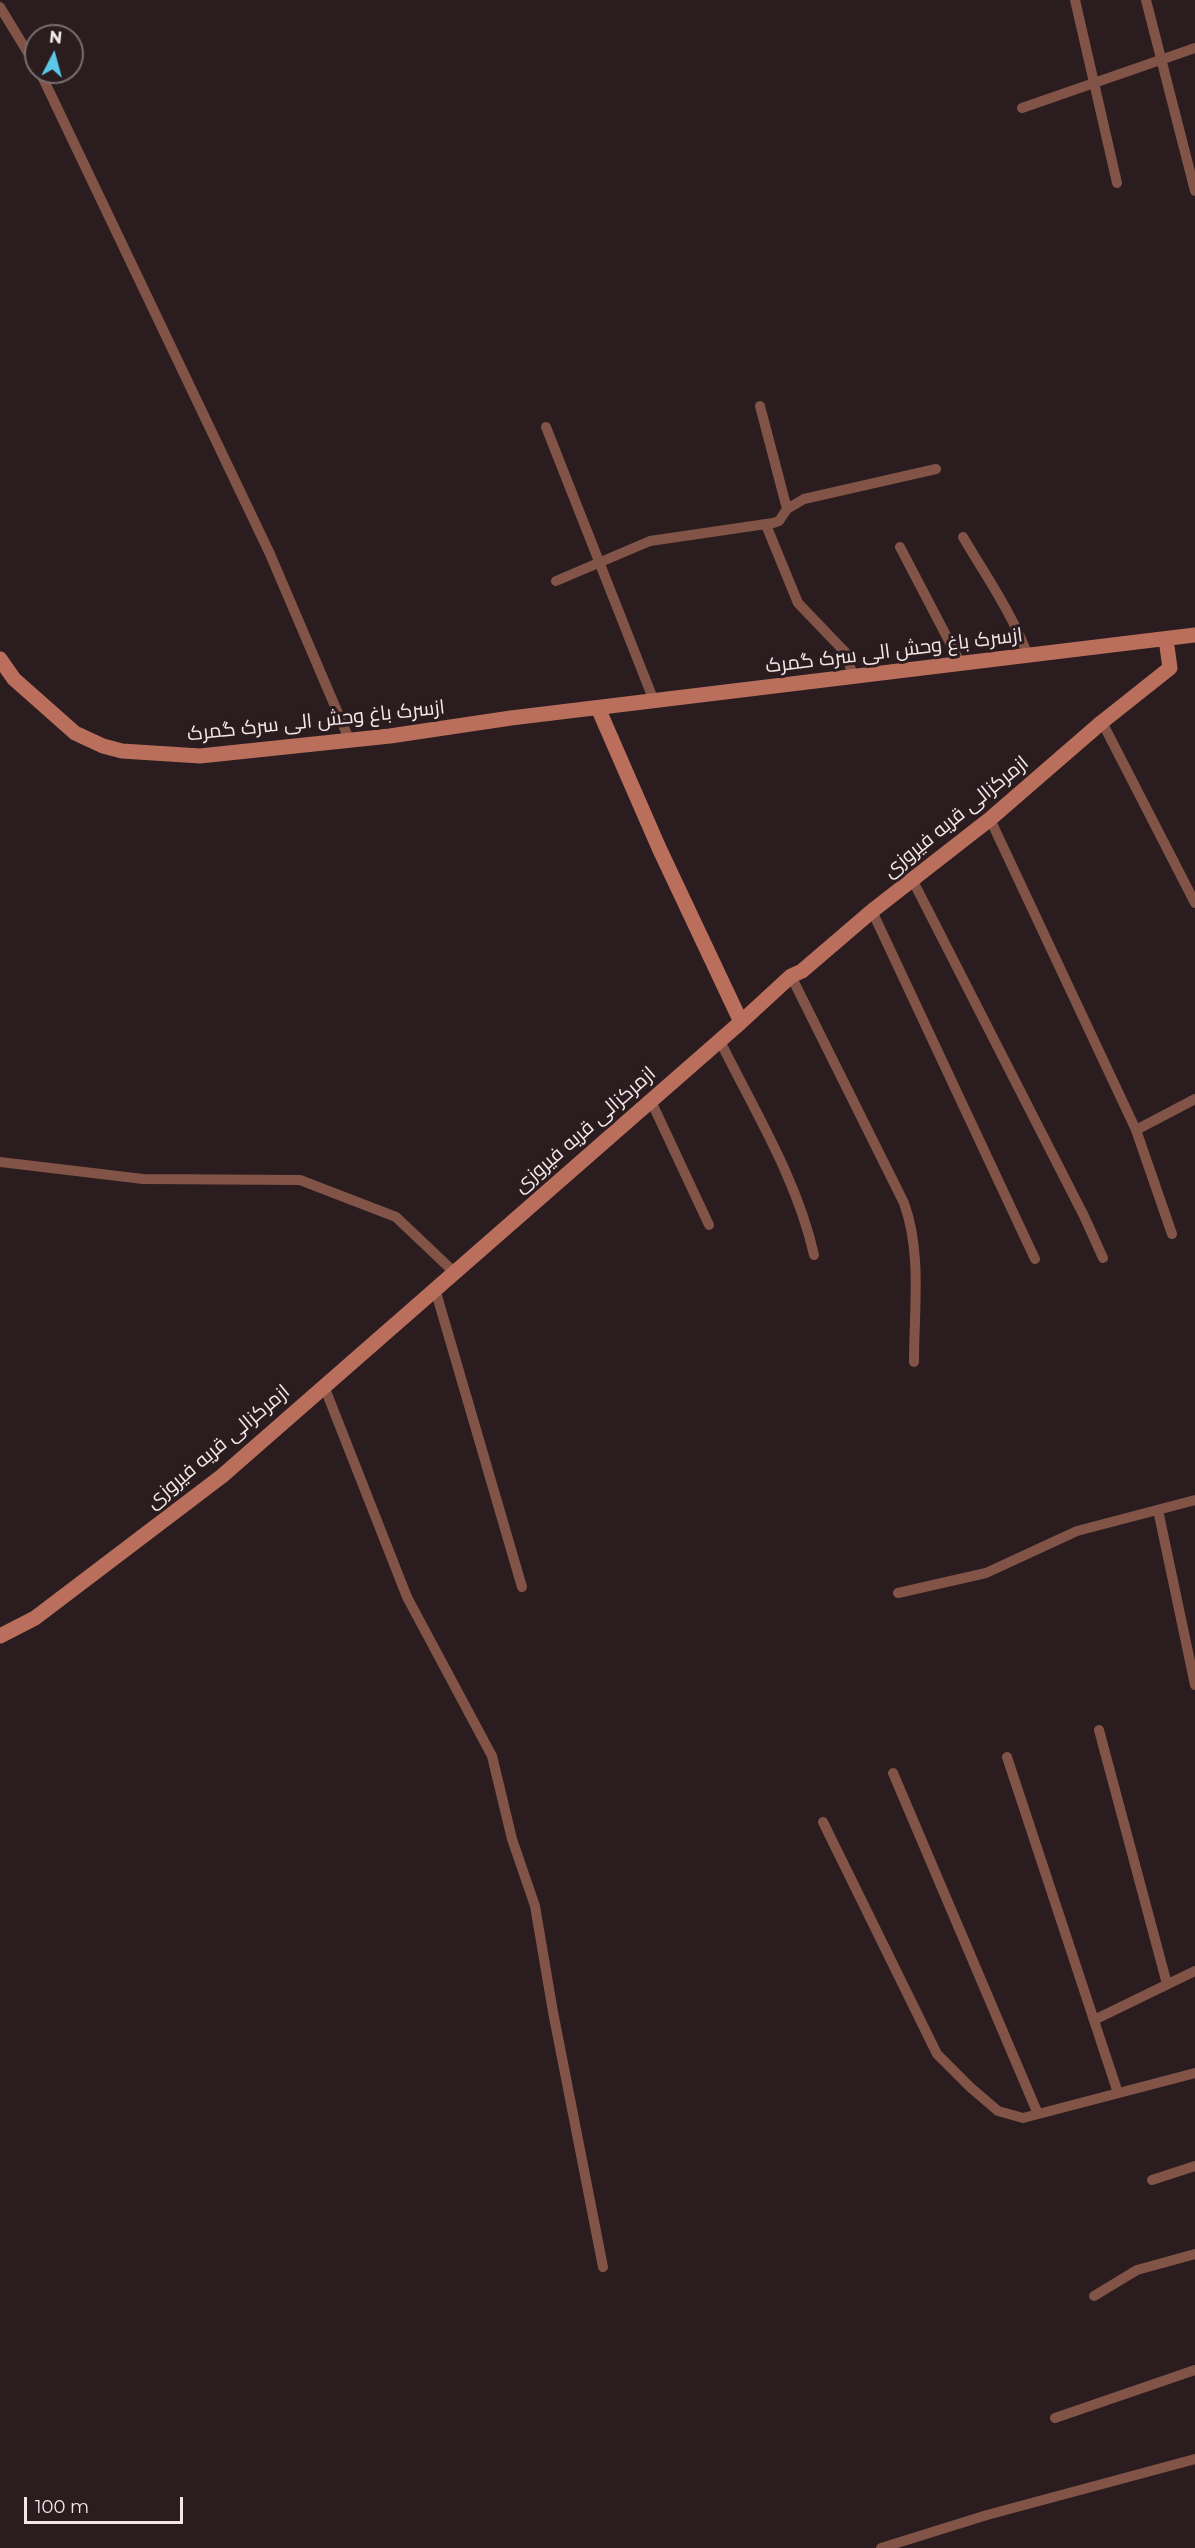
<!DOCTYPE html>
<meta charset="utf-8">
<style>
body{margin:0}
#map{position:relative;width:1195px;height:2548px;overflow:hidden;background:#2a1c1f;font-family:Montserrat,sans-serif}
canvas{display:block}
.north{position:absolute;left:24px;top:24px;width:60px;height:60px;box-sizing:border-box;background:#2a1c1f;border:2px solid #7a6e70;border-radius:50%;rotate:6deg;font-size:16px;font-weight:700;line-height:24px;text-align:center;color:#f2e8ea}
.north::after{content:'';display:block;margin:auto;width:21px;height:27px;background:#5ac8e6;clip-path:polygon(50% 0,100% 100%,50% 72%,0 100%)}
.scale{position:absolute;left:24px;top:2497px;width:159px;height:27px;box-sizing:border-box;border:3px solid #f2e8ea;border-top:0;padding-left:8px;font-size:18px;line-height:21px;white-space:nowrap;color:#f2e8ea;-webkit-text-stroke:4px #2a1c1f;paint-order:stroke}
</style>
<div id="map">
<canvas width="1195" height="2548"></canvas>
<div class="north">N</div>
<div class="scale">100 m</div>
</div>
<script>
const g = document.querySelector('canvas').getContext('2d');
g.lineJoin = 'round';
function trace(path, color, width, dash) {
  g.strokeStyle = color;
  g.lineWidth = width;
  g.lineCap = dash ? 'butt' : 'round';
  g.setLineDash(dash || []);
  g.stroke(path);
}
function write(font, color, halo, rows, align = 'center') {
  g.font = font + ' Montserrat,Cairo,sans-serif';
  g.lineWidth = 6;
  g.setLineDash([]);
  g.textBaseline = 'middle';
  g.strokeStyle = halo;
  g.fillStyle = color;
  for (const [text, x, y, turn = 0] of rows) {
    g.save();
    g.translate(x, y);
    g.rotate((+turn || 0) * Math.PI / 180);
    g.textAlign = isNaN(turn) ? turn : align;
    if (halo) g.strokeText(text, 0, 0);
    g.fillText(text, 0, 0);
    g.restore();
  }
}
const street = new Path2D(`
 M1075,0L1117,183
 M1146,0L1195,191
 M0,7L36,66
 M40,72L270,554L349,739
 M1022,108L1195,48
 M760,406L787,509
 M546,427L654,701
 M766,525L798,603L846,653L853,677
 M963,537C986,576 1012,613 1028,656
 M900,547L961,664
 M556,581L650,541L773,523L779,521L787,509L804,499L936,469
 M1102,722L1195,903
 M990,819L1136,1130L1172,1234
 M913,881L1084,1216L1103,1258
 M872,911L1035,1259
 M791,976L904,1203C922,1253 914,1309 914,1362
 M720,1041C754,1110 797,1179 814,1255
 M651,1101L709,1225
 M1136,1130L1195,1099
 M0,1162L143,1179L300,1180L396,1217L455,1273
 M435,1289L522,1587
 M324,1386L407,1597L492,1756L512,1839L535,1906L553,2012L603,2267
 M1158,1510L1195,1685
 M898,1593L986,1573L1077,1531L1195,1500
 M1099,1730L1167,1984
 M1007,1757L1118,2093
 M893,1773L1038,2114
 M823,1822L937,2054L970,2087L998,2111L1023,2118L1195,2073
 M1094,2020L1195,1971
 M1152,2180L1195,2166
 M1094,2296L1137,2270L1195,2254
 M1055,2418L1195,2370
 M881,2548L987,2515L1195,2459`);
const secondary = new Path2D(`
 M0,659L14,679L75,733L103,746L122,751L200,756L390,736L511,718L1195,635
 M598,708L659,848L741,1022
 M0,1636L35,1618L222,1476L741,1022L791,976L802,971L872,911L990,819L1102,722L1170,668L1166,639`);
const streetNames = [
 ["ازسرک باغ وحش الی سرک گمرک",894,651,-7],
 ["ازسرک باغ وحش الی سرک گمرک",316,721,-6],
 ["ازمرکزالی قریه فیروزی",956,817,-39],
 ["ازمرکزالی قریه فیروزی",585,1130,-41],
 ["ازمرکزالی قریه فیروزی",218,1447,-40]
];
trace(street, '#825347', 10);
trace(secondary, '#ba6f5c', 15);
write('20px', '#f2e8ea', '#2a1c1f', streetNames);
</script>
